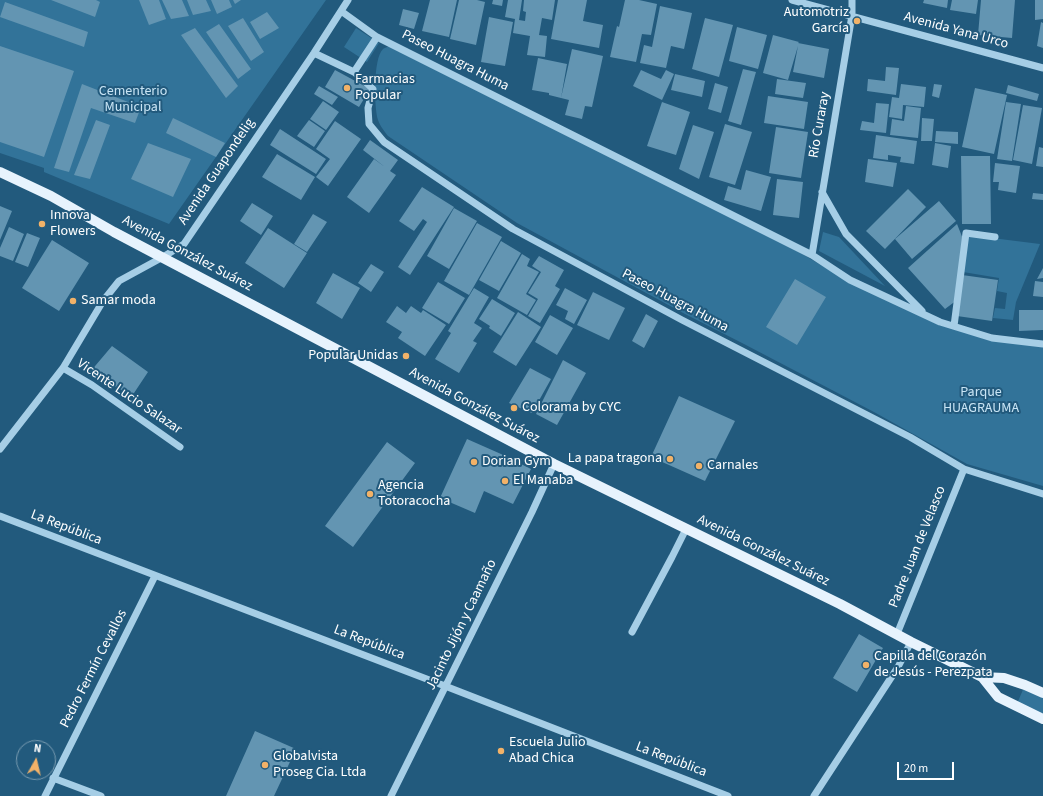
<!DOCTYPE html>
<meta charset="utf-8">
<style>
body{margin:0}
#map{position:relative;width:1043px;height:796px;overflow:hidden;background:#225a7d;font-family:"Source Sans 3",sans-serif}
canvas{display:block}
.north{position:absolute;left:16px;top:740px;width:40px;height:40px;box-sizing:border-box;background:#225a7d;border:1px solid #7a9cb1;border-radius:50%;rotate:8deg;font-size:11px;font-weight:700;line-height:16px;text-align:center;color:#fff}
.north::after{content:'';display:block;margin:auto;width:14px;height:18px;background:#f2b268;clip-path:polygon(50% 0,100% 100%,50% 72%,0 100%)}
.scale{position:absolute;left:897px;top:762px;width:57px;height:18px;box-sizing:border-box;border:2px solid #fff;border-top:0;padding-left:5px;font-size:12px;line-height:14px;white-space:nowrap;color:#fff;-webkit-text-stroke:3px #225a7d;paint-order:stroke}
</style>
<div id="map">
<canvas width="1043" height="796"></canvas>
<div class="north">N</div>
<div class="scale">20 m</div>
</div>
<script>
const g = document.querySelector('canvas').getContext('2d');
g.lineJoin = 'round';
function fill(path, color) {
  g.fillStyle = color;
  g.fill(path, 'evenodd');
}
function trace(path, color, width, dash) {
  g.strokeStyle = color;
  g.lineWidth = width;
  g.lineCap = dash ? 'butt' : 'round';
  g.setLineDash(dash || []);
  g.stroke(path);
}
function write(font, color, halo, rows, align = 'center') {
  g.font = font + ' "Source Sans 3",sans-serif';
  g.lineWidth = 4;
  g.setLineDash([]);
  g.textBaseline = 'middle';
  g.strokeStyle = halo;
  g.fillStyle = color;
  for (const [text, x, y, turn = 0] of rows) {
    g.save();
    g.translate(x, y);
    g.rotate((+turn || 0) * Math.PI / 180);
    g.textAlign = isNaN(turn) ? turn : align;
    if (halo) g.strokeText(text, 0, 0);
    g.fillText(text, 0, 0);
    g.restore();
  }
}
const green = new Path2D(`
 M0,0H326L169,224L44,172V168L0,153Z
 M356,28L379,43L367,62L344,47Z
 M389,46L794,249L851,283L939,325L1043,347V486L967,464L874,412L744,344L685,314L517,223L388,136C385,132 380,126 378,120C374,108 373,58 383,49C384,48 388,47 389,46Z
 M823,232L839,237L885,286L819,251Z
 M968,235L1040,244L1016,302L1013,320L993,318L995,308L1005,309L1007,293L997,291L999,278L963,272Z
 M1025,685L1043,693V719L1016,706Z`);
const building = new Path2D(`
 M51,0H96L100,2L95,17Z
 M139,0H159L166,19L149,25Z
 M162,0H182L189,16L171,19Z
 M187,0H206L211,11L193,15Z
 M211,0H229L232,7L217,14Z
 M233,0H241L235,4Z
 M430,0H457L449,37L422,31Z
 M459,0H477L485,2L476,45L450,39Z
 M493,0H503L502,6L492,4Z
 M508,0H522L519,20L525,21L526,12L523,11L524,0H555L552,20L542,18L539,35L547,36L545,57L527,55L530,36L513,33L515,19L505,17Z
 M558,0H587L583,21L603,25L599,48L551,39Z
 M625,0H639L657,4L651,35L642,34L636,62L610,57L617,26L619,27Z
 M924,0H948L947,8L923,3Z
 M952,0H978L976,14L950,10Z
 M981,0H1015L1012,38L978,35Z
 M1035,0H1043V19L1035,20Z
 M5,2L88,32L84,47L0,17Z
 M660,6L692,13L684,49L671,46L666,68L640,63L644,45L652,47Z
 M403,9L419,13L414,29L399,25Z
 M267,12L279,28L260,39L250,22Z
 M489,17L513,22L505,66L481,62Z
 M243,18L264,52L251,61L228,26Z
 M705,18L733,25L719,77L692,69Z
 M1041,22L1043,23V48L1037,46Z
 M219,24L251,69L238,79L206,32Z
 M737,27L767,35L758,69L729,61Z
 M195,28L238,86L226,98L181,35Z
 M773,35L799,42L798,43L829,49L824,78L793,72L798,46L788,80L763,73Z
 M0,46L74,71L44,157L0,142Z
 M572,49L603,56L592,107L585,106L582,119L565,115L569,100L561,98Z
 M538,58L567,64L561,98L549,95V93L532,90Z
 M886,67L899,68L896,95L867,91L868,79L885,81Z
 M743,69L756,72L741,125L728,121Z
 M335,70L370,89L359,107L325,87Z
 M641,70L661,79L666,70L674,74L662,100L633,86Z
 M675,74L705,81L702,97L671,90Z
 M777,79L806,83L803,98L775,94Z
 M715,83L728,87L721,113L708,109Z
 M82,84L141,107L135,123L91,108L69,172L54,168Z
 M901,84L926,87L924,107L903,105L902,119L889,117L892,97L899,98Z
 M934,84L942,85L939,98L932,96Z
 M1008,85L1039,94L1037,101L1006,93Z
 M319,86L338,97L332,105L314,94Z
 M975,88L1007,95L994,154L962,147Z
 M768,96L808,102L804,129L764,123Z
 M323,101L339,112L326,130L310,119Z
 M662,102L690,112L676,155L647,146Z
 M1006,102L1021,104L1012,161L997,159Z
 M876,103L889,104L886,133L860,130L862,121L874,123Z
 M1023,105L1042,108L1032,164L1013,160Z
 M906,106L921,108L918,138L890,135L892,119L904,121Z
 M173,118L225,143L216,157L166,133Z
 M922,118L934,119L932,141H921Z
 M96,120L110,125L90,179L74,175Z
 M309,120L325,131L314,147L297,136Z
 M335,121L361,139L328,186L316,177L330,159L316,149Z
 M725,124L752,132L735,185L709,177Z
 M693,125L714,132L699,179L679,169Z
 M776,127L808,132L801,178L769,173Z
 M280,129L326,159L316,174L270,145Z
 M936,131L958,132V144L935,142Z
 M876,135L917,141L914,164L900,162L901,157L888,155V160L873,158Z
 M370,140L398,160L390,171L396,175L369,213L347,197L374,159L385,167L363,150Z
 M148,143L191,159L173,197L131,179Z
 M935,143L951,146L948,168L932,165Z
 M1039,147L1043,148V167L1036,166Z
 M277,154L315,177L301,200L262,177Z
 M961,156H990L991,224H962Z
 M868,159L897,163L893,187L865,182Z
 M995,163L1020,166L1016,193L998,190L999,182H993Z
 M746,170L771,177L761,211L724,200L728,186L741,190Z
 M777,179L803,182L799,218L773,215Z
 M422,187L454,207L410,275L398,267L427,222L423,219L414,231L399,221Z
 M908,189L926,207L885,249L866,231Z
 M1033,193L1043,194V200L1032,199Z
 M939,201L956,221L912,259L895,239Z
 M252,203L273,216L261,235L240,221Z
 M0,206L12,211L0,240Z
 M454,208L477,221L449,269L427,256Z
 M313,214L327,222L307,252L294,244Z
 M477,223L502,237L469,295L444,281Z
 M957,224L963,239L957,300L945,309L908,268Z
 M9,227L24,234L13,261L0,256V248Z
 M268,228L307,253L284,288L245,263Z
 M27,233L40,238L28,267L15,262Z
 M52,240L89,263L59,311L22,288Z
 M501,241L521,253L499,291L479,280Z
 M522,254L530,259L527,266L539,272L526,294L536,300L527,315L497,298Z
 M539,256L564,270L555,286L560,289L540,323L528,316L538,299L528,293L541,272L532,266Z
 M371,264L384,272L371,292L358,283Z
 M1043,268V278L1037,279Z
 M333,273L360,288L342,319L316,303Z
 M962,275L998,280L992,321L957,316Z
 M795,279L826,297L797,345L766,327Z
 M1035,281L1043,282V297L1033,296Z
 M438,282L465,298L449,324L422,308Z
 M474,288L489,297L474,323L482,328L473,341L477,343L459,373L435,359L451,333L448,331Z
 M565,288L587,300L574,324L565,319L568,311L556,305Z
 M593,292L625,308L609,340L577,325Z
 M492,299L515,313L501,336L489,328L490,326L479,319Z
 M397,306L406,313L411,306L421,313L423,310L446,325L425,356L398,338L402,332L386,322Z
 M1019,310H1043V330L1019,331Z
 M518,312L541,327L516,366L493,352Z
 M646,314L658,321L644,348L632,341Z
 M550,315L573,328L557,355L535,342Z
 M112,346L148,372L132,396L90,372Z
 M563,360L586,373L557,425L536,414Z
 M530,368L551,379L532,413L520,408L509,403Z
 M679,396L735,421L705,481L651,457Z
 M467,439L501,454L531,469L513,504L484,491L475,513L440,498Z
 M387,442L415,463L353,547L325,526Z
 M859,634L883,648L857,692L833,678Z
 M255,731L296,749L274,796H226Z`);
const minor = new Path2D(`
 M792,0L1043,68
 M341,11L377,37L812,255L850,280L940,322L992,338L1043,344
 M314,53L354,72L373,89L368,108L369,124L384,142L513,229L682,320L910,437L964,469L1043,494
 M354,72L377,37
 M822,192L846,234L922,311
 M812,255L852,15V0
 M954,326L966,233L995,237
 M63,368L92,385L180,447
 M0,449L63,368L103,301L119,281L163,257L184,244L314,53L348,0
 M0,516L445,686L728,796
 M632,632L672,557L686,529
 M897,634L964,469
 M53,778L101,796
 M45,796L155,576
 M391,796L532,512L554,464
 M814,796L898,667L911,642`);
const major = new Path2D(`
 M0,172L51,196L114,232L554,464L840,604L911,642L982,677L1004,678L1025,685L1043,693
 M982,677L998,697L1043,719`);
const markers = [
 [857,21,4,"#f2b268"],
 [347,88,4,"#f2b268"],
 [42,224,4,"#f2b268"],
 [73,301,4,"#f2b268"],
 [406,356,4,"#f2b268"],
 [514,408,4,"#f2b268"],
 [670,459,4,"#f2b268"],
 [474,462,4,"#f2b268"],
 [699,466,4,"#f2b268"],
 [505,481,4,"#f2b268"],
 [370,494,4,"#f2b268"],
 [866,665,4,"#f2b268"],
 [501,751,4,"#f2b268"],
 [265,765,4,"#f2b268"]
];
const poiNames = [
 ["Automotriz",849,13,"right"],
 ["García",849,29,"right"],
 ["Farmacias",355,80],
 ["Popular",355,96],
 ["Innova",50,216],
 ["Flowers",50,232],
 ["Samar moda",81,301],
 ["Popular Unidas",398,356,"right"],
 ["Colorama by CYC",522,408],
 ["La papa tragona",662,459,"right"],
 ["Dorian Gym",482,462],
 ["Carnales",707,466],
 ["El Manaba",513,481],
 ["Agencia",378,486],
 ["Totoracocha",378,502],
 ["Capilla del Corazón",874,657],
 ["de Jesús - Perezpata",874,673],
 ["Escuela Julio",509,743],
 ["Abad Chica",509,759],
 ["Globalvista",273,757],
 ["Proseg Cia. Ltda",273,773]
];
const streetNames = [
 ["Avenida Yana Urco",956,31,15],
 ["Paseo Huagra Huma",455,61,27],
 ["Río Curaray",820,125,-80],
 ["Avenida Guapondelig",217,172,-56],
 ["Avenida González Suárez",187,254,28],
 ["Paseo Huagra Huma",675,301,28],
 ["Vicente Lucio Salazar",129,397,34],
 ["Avenida González Suárez",474,406,28],
 ["La República",66,528,21],
 ["Padre Juan de Velasco",918,547,-68],
 ["Avenida González Suárez",763,551,26],
 ["Jacinto Jijón y Caamaño",462,625,-64],
 ["La República",369,643,21],
 ["Pedro Fermín Cevallos",94,669,-63],
 ["La República",671,760,21]
];
const parkNames = [
 ["Cementerio",133,92],
 ["Municipal",133,108],
 ["Parque",981,393],
 ["HUAGRAUMA",981,409]
];
fill(green, '#327399');
fill(building, '#6395b2');
trace(minor, '#a6cee6', 7);
trace(major, '#e7f3fd', 10);
for (const [x, y, r, color] of markers) {
  const dot = new Path2D();
  dot.arc(x, y, r, 0, 2 * Math.PI);
  g.fillStyle = color;
  g.fill(dot);
  trace(dot, '#225a7d', 1.5);
}
write('14px', '#fff', '#225a7d', poiNames, 'left');
write('14px', '#fff', '#225a7d', streetNames);
write('14px', '#c9e5f5', '#225a7d', parkNames);
</script>
